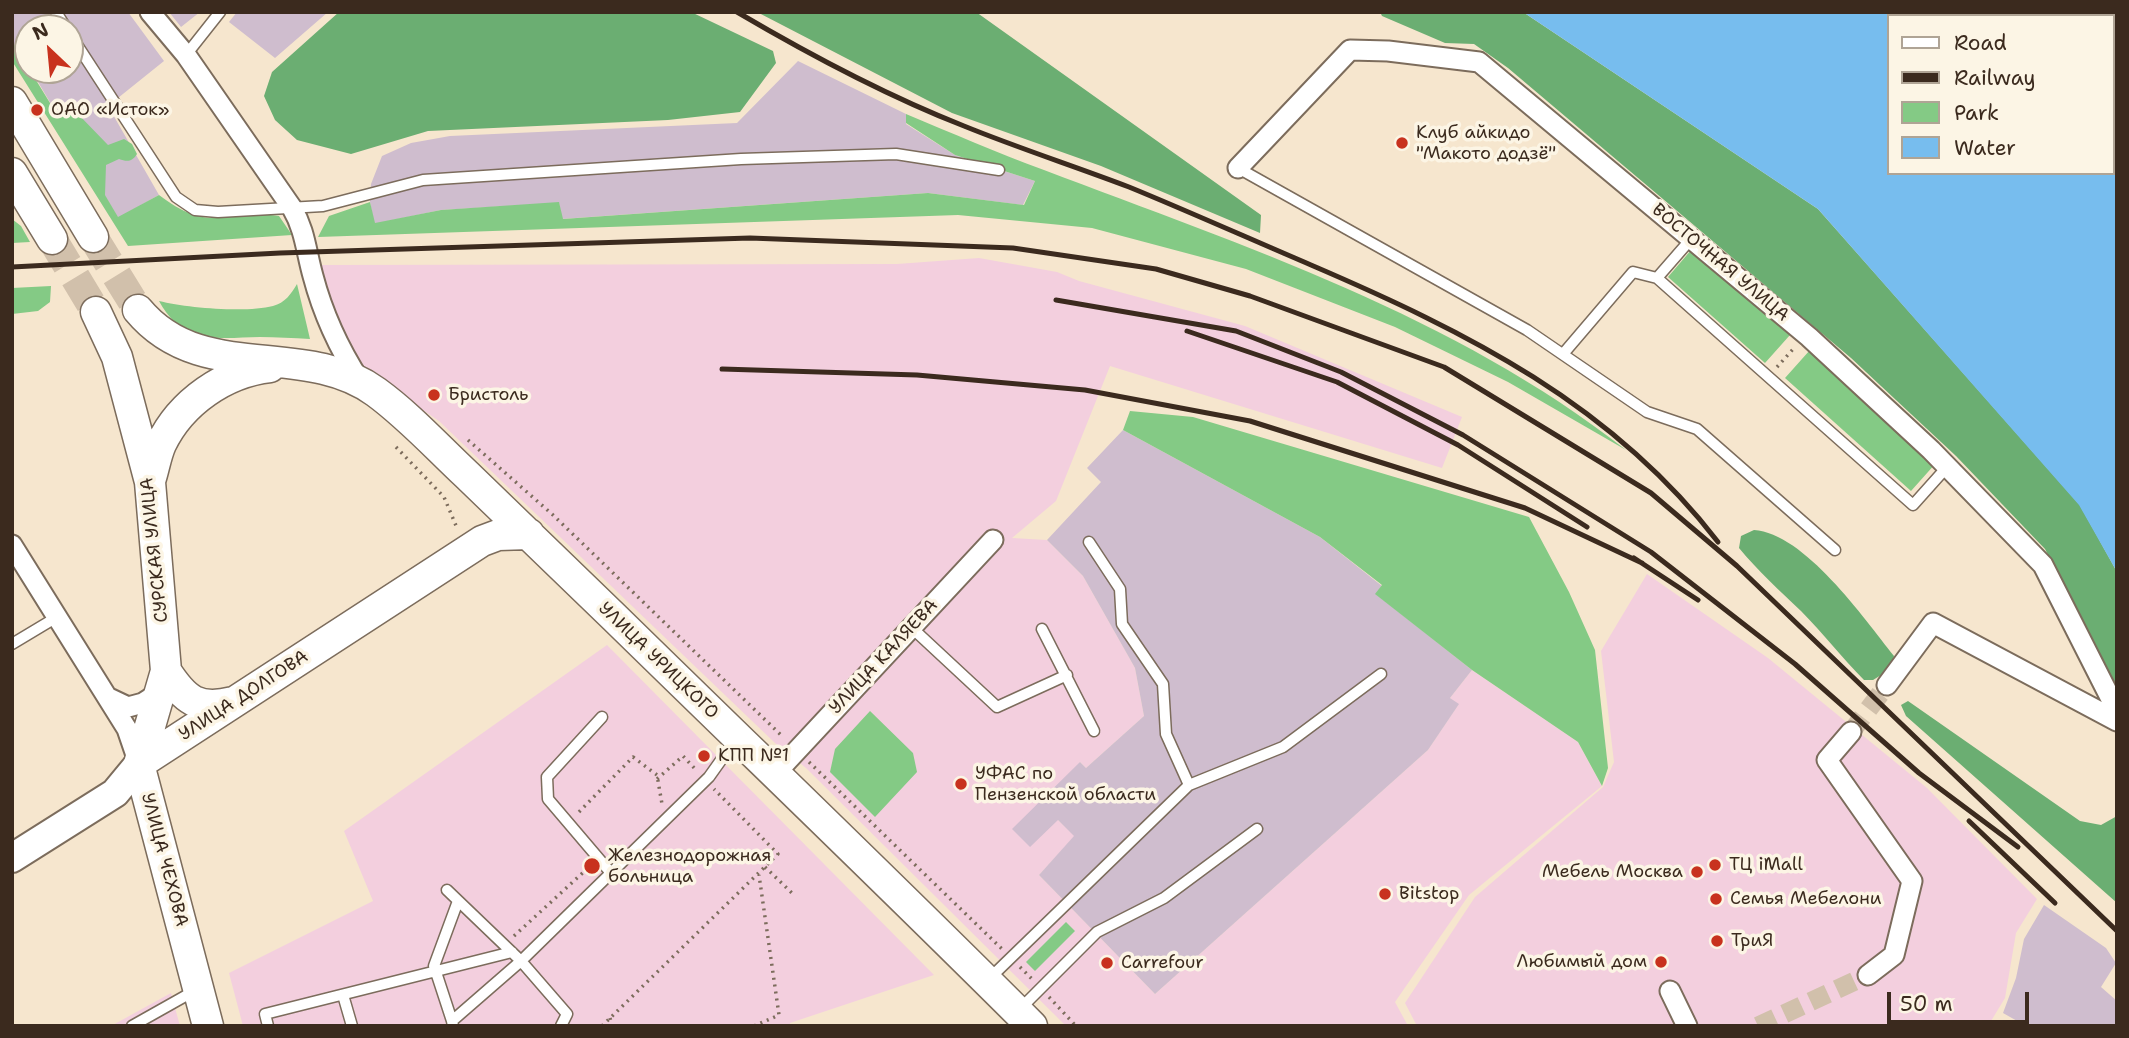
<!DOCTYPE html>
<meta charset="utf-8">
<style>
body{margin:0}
#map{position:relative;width:2129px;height:1038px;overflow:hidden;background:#f6e6ce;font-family:"Shantell Sans",sans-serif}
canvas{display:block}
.frame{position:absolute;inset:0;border:14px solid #3b2a1e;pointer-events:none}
.legend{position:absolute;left:1887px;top:14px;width:228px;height:161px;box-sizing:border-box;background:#fcf5e5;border:2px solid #afa495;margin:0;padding:9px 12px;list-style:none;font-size:21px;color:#3b2a1e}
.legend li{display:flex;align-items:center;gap:14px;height:35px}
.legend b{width:35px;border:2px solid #afa495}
.north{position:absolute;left:14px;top:14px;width:70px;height:70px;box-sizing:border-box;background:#fcf5e5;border:2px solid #afa495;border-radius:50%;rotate:334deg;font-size:19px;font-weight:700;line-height:28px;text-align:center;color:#3b2a1e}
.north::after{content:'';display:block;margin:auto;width:24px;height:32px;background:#c8321e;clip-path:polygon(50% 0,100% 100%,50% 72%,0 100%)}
.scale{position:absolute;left:1887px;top:992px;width:142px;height:32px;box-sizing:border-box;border:4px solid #3b2a1e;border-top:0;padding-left:9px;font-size:21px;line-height:24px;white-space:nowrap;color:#3b2a1e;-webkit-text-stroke:5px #fcf5e5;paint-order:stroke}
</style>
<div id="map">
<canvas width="2129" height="1038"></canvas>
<div class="frame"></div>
<ul class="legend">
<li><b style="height:9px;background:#fff"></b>Road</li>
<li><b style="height:9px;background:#3b2a1e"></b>Railway</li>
<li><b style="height:19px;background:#84ca85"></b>Park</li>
<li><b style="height:19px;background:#77bdee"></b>Water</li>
</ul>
<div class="north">N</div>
<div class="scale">50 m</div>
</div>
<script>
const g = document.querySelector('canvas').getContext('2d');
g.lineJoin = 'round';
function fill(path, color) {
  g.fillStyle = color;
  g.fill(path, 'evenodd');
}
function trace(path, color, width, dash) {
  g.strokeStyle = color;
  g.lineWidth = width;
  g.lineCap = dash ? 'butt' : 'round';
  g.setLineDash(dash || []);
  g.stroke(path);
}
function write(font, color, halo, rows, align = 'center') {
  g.font = font + ' "Shantell Sans",sans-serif';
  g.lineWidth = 7;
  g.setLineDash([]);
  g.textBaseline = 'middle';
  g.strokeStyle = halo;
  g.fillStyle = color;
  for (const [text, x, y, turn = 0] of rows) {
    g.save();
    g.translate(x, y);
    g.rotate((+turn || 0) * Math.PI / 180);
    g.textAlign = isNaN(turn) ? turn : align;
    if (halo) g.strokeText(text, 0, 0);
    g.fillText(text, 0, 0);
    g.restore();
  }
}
const built = new Path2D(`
 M979,258L1057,272L1079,281L1245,326L1462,417L1442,468L1110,366L1056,501L1012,538L1047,540L1083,576L1135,668L1144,716L1086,768L1080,762L1058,820L1075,836L1039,875L1155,994L1428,750L1458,705L1450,698L1472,670L1578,742L1602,786L1469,895L1395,1002L1408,1026H1066L806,768L775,743L439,421L364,370L346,345L321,282L322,265L897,264Z
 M1647,574L1768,658L1927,788L2037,899L2016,933L2005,998L1988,1026H1417L1405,1003L1475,897L1603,787L1614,762L1601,651Z
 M607,645L934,975L790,1023V1026H243L229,973L373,901L344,831Z
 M171,993L180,1026H111Z`);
const industrial = new Path2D(`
 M12,12H128L164,61L108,106L159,195L118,218L31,70H70V28H28V66L12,41Z
 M169,12H200L181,27Z
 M237,12H328L275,58L229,22Z
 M798,61L906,114V124L955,155L1035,181L1023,205L928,193L562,219L559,203L441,210L374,224L370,202L371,184L382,156L411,143L450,136L737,123Z
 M1123,430L1320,537L1382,586L1376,594L1472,670L1450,698L1459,704L1428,750L1155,994L1039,875L1074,836L1058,820L1030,847L1012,829L1080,762L1086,768L1144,716L1135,668L1083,576L1047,540L1101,482L1087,468Z
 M2044,905L2106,948L2116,963L2101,987L2117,1001L2116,1026H2026L2003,1013L2016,978L2024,939Z`);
const green = new Path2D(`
 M12,41L58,116L68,111L76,112L108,145L124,139L132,144L137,154C132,162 127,162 119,159L106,165L105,195L118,217L159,195C214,237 226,207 279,216L292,235L128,246L12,61Z
 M906,114C952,133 997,153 1044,170C1246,247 1454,315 1626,450L1508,382L1395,327L1246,269L1092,228L958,215L318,237L329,216L370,202L375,223L441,210L559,202L563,219L928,193L1024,205L1035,181L955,155L906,123Z
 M12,219L21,226L30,242L12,243Z
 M1692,249L1790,335L1765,363L1668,277Z
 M297,284L310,339C293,338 276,337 260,337C216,338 183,345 159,301C187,308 246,313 273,306C285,303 291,294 297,284Z
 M51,286L50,302L38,311L12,314V288Z
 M1810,350L1936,463L1911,491L1785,378Z
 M1130,411L1193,417L1529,517L1569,592L1595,650L1608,768L1602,786L1578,742L1472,670L1375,594L1382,585L1320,537L1123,430Z
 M870,711L913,753L917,772L875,817L830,772L835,749Z
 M1066,922L1075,931L1035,971L1026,962Z`);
const forest = new Path2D(`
 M339,12H691L773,51L776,63L740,112L668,120L428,131L351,154L297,140L275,120L264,96L272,72Z
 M757,12H976L1261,215L1260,233L1101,166L952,113Z
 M1380,12H1523L1818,209L2080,505L2117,572V687L2045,549L1956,456L1851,358L1508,68L1474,44L1445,43L1382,16Z
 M1754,530C1804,533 1864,618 1894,656L1891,669L1873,680H1864C1842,658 1823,633 1801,611C1779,590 1758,571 1739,548L1741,536Z
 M1908,701L2080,821L2101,825L2117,816V903L1906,716L1901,705Z`);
const water = new Path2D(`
 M1523,12H2117V572L2079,505L1818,209ZM1889,16H2113V173H1889Z`);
const streetTunnel = new Path2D(`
 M1851,732L1887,685
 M1758,1026L1868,975`);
const primaryTunnel = new Path2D(`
 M93,237L138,310
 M52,239L96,312`);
const path = new Path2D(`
 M1777,367L1795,347
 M468,440L553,515L783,737
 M396,447L444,497L457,528
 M809,762L1002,949
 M657,779L683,756L697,771
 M579,812L633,757L657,775L662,804
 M765,867L795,896
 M514,936L588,868
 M1020,967L1032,979
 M1049,997L1076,1026
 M610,1018L612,1026
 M602,1026L778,854L714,789
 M754,1026L779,1015L759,875`);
const lane = new Path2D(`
 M56,12L66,28
 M70,34L176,197L195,210L218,212L323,206L423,180L741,159L896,154L999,170
 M186,55L220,12
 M1238,168L1527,330L1647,412L1697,429L1835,550
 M1691,239L1657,278L1913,505L1947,467
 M1563,354L1633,272L1657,278
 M1089,542L1120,589L1122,624L1163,684L1166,734L1189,785
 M911,627L997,707L1067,675
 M1042,629L1094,731
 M12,644L57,617
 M602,717L547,777L548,799L611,873
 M447,890L521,961L709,777L736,739
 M990,978L1189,785L1283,747L1381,674
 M343,995L352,1026
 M1020,1009L1097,932L1164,898L1257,829
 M452,1021L434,966L458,901
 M132,1026L196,990
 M268,1026L265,1014L512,952
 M453,1026L452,1021L521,961L567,1014L561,1026`);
const street = new Path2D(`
 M150,12L186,55L292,208C305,230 306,251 313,276C323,314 338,347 360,381
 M1238,168L1350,50L1388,51L1479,62L1809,337L1931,450L2043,565L2117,711
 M12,545L127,729L139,764
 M1887,685L1933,623L2117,721
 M109,698L128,707L143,703L160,692
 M1851,732L1827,760L1912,881L1894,955L1868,975
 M775,774L993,540
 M1670,991L1687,1026`);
const secondary = new Path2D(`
 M12,858L115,793L139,764`);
const primary = new Path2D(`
 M12,102L93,237
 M12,173L52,239
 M138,310C201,386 303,339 376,392C409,416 437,447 467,475C517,523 566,571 615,618C754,754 894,888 1032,1026
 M96,312L117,357L150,482L166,671L139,764
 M150,481C154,469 156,455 161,444C181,402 225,372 270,367
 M166,671C185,700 198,711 233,702
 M139,764L482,541L498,535L529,534
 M139,764L208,1026`);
const rail = new Path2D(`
 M737,12C810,55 885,95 964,126C1018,148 1074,166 1129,187C1190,212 1250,239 1311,265C1467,332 1612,404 1718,542
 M12,267L280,253L750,238L1013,248L1156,269L1250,296L1444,367L1651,493L1737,566L2117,931
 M1056,300L1236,331L1341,372L1463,435L1651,552L1795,664L1919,773L2018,847
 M1187,331L1337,382L1458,445L1587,527
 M722,369L917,375L1085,390L1250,421L1525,508L1642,563
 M1634,558L1698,600
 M1969,821L2055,903`);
const markers = [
 [37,110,7,"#c8321e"],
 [1402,143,7,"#c8321e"],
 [434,395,7,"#c8321e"],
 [704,756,7,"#c8321e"],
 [961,784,7,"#c8321e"],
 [1715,865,7,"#c8321e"],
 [592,866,9,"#c8321e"],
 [1697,872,7,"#c8321e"],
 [1385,894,7,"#c8321e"],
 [1716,899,7,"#c8321e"],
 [1717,941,7,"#c8321e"],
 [1661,962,7,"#c8321e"],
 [1107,963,7,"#c8321e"]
];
const poiNames = [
 ["ОАО «Исток»",51,110],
 ["Клуб айкидо",1416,133],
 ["\"Макото додзё\"",1416,154],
 ["Бристоль",448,395],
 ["КПП №1",718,756],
 ["УФАС по",975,774],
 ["Пензенской области",975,795],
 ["Железнодорожная",608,856],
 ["больница",608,877],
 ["ТЦ iMall",1729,865],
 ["Мебель Москва",1683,872,"right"],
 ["Bitstop",1399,894],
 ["Семья Мебелони",1730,899],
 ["ТриЯ",1731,941],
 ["Любимый дом",1647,962,"right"],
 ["Carrefour",1121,963]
];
const streetNames = [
 ["ВОСТОЧНАЯ УЛИЦА",1720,263,40],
 ["СУРСКАЯ УЛИЦА",155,550,-96],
 ["УЛИЦА КАЛЯЕВА",884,657,-47],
 ["УЛИЦА УРИЦКОГО",658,661,44],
 ["УЛИЦА ДОЛГОВА",244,696,-33],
 ["УЛИЦА ЧЕХОВА",164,860,75]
];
fill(built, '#f3cfde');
fill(industrial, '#cfbdce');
fill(green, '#84ca85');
fill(forest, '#6bae72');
fill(water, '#77bdee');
trace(streetTunnel, '#d1c0ab', 19, [19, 10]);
trace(primaryTunnel, '#d1c0ab', 30, [30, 15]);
trace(lane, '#7c6c5c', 13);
trace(street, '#7c6c5c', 23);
trace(secondary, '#7c6c5c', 32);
trace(primary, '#7c6c5c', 33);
trace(path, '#7c6c5c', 3.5, [2, 5]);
trace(lane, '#fff', 10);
trace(street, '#fff', 19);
trace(secondary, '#fff', 28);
trace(primary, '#fff', 30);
trace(rail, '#3b2a1e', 5);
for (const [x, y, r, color] of markers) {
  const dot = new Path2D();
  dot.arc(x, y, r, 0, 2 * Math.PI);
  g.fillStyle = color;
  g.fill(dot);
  trace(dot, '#fcf5e5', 2.5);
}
write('18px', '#3b2a1e', '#fcf5e5', poiNames, 'left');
write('18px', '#3b2a1e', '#fcf5e5', streetNames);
</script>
